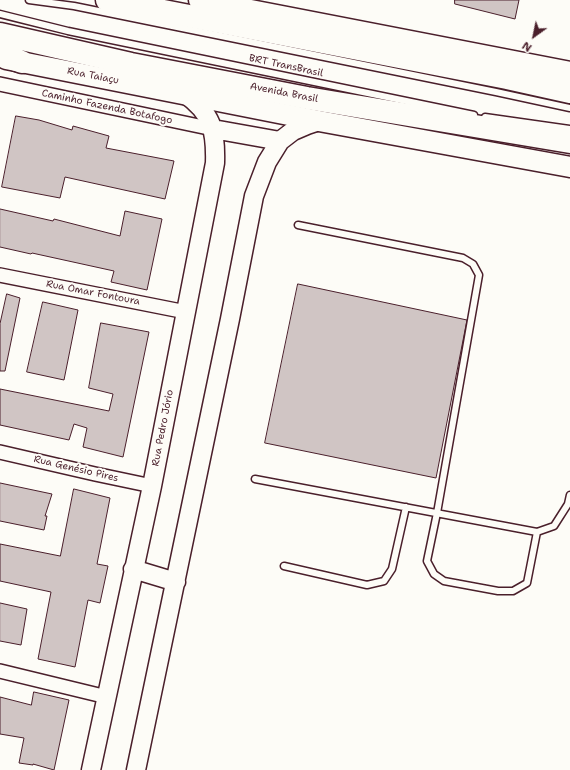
<!DOCTYPE html>
<meta charset="utf-8">
<style>
body{margin:0}
#map{position:relative;width:570px;height:770px;overflow:hidden;background:#fdfcf7;font-family:"Shantell Sans",sans-serif}
canvas{display:block}
.north{position:absolute;left:514px;top:16px;width:40px;height:40px;-webkit-text-stroke:3px #fdfcf7;paint-order:stroke;rotate:213deg;font-size:11px;font-weight:700;line-height:16px;text-align:center;color:#4a1f2b}
.north::after{content:'';display:block;margin:auto;width:14px;height:18px;background:#4a1f2b;clip-path:polygon(50% 0,100% 100%,50% 72%,0 100%)}
</style>
<div id="map">
<canvas width="570" height="770"></canvas>
<div class="north">N</div>
</div>
<script>
const g = document.querySelector('canvas').getContext('2d');
g.lineJoin = 'round';
function fill(path, color) {
  g.fillStyle = color;
  g.fill(path, 'evenodd');
}
function trace(path, color, width, dash) {
  g.strokeStyle = color;
  g.lineWidth = width;
  g.lineCap = dash ? 'butt' : 'round';
  g.setLineDash(dash || []);
  g.stroke(path);
}
function write(font, color, halo, rows, align = 'center') {
  g.font = font + ' "Shantell Sans",sans-serif';
  g.lineWidth = 4;
  g.setLineDash([]);
  g.textBaseline = 'middle';
  g.strokeStyle = halo;
  g.fillStyle = color;
  for (const [text, x, y, turn = 0] of rows) {
    g.save();
    g.translate(x, y);
    g.rotate((+turn || 0) * Math.PI / 180);
    g.textAlign = isNaN(turn) ? turn : align;
    if (halo) g.strokeText(text, 0, 0);
    g.fillText(text, 0, 0);
    g.restore();
  }
}
const building = new Path2D(`
 M455,0H519L515,19L455,4Z
 M16,116L39,120L72,130L73,126L109,136L106,148L174,161L165,199L65,177L60,198L2,187Z
 M0,209L53,221L54,219L120,236L125,211L162,219L147,290L111,282L114,271L32,253L31,254L0,247Z
 M298,284L467,320L436,478L265,443Z
 M7,294L20,298L5,371H0V324Z
 M43,302L78,310L64,380L27,372Z
 M101,323L149,332L123,457L83,447L87,428L74,424L69,440L0,425V389L109,411L113,394L89,388Z
 M0,483L52,494L45,516H47L44,530L0,521Z
 M74,489L110,498L97,564L108,566L100,603L88,600L75,667L38,659L51,592L0,581V544L60,556Z
 M0,603L27,609L21,645L0,641Z
 M34,692L69,700L54,770L33,764V765L19,763L24,738L0,734V697L31,705Z`);
const lane = new Path2D(`
 M29,0L74,6L496,92L570,108
 M0,14L68,31L474,115
 M485,117L570,129
 M298,225L463,258L473,264L479,275L437,513L427,561L434,574L444,581L498,591H513L527,583L537,532
 M255,479L537,532L554,526L568,504L570,495
 M284,566L367,585L384,581L392,569L406,507`);
const street = new Path2D(`
 M0,84L213,129
 M0,275L186,312
 M0,452L95,474L152,486
 M0,671L107,697`);
const secondary = new Path2D(`
 M213,129L280,141
 M133,569L176,582
 M91,770L152,486L215,163C216,131 212,113 185,94
 M136,770L230,319L254,196L267,162L280,141L293,131L307,125L319,121`);
const primary = new Path2D(`
 M199,0L570,72
 M6,59L319,121L570,167`);
const highway = new Path2D(`
 M107,0L507,78L570,92
 M0,34L131,64L307,98L570,142
 M0,54L22,62`);
const streetNames = [
 ["BRT TransBrasil",286,66,12],
 ["Rua Taiaçu",93,76,11],
 ["Avenida Brasil",284,93,11],
 ["Caminho Fazenda Botafogo",107,107,12],
 ["Rua Omar Fontoura",93,293,11],
 ["Rua Pedro Jório",163,428,-79],
 ["Rua Genésio Pires",76,469,13]
];
fill(building, '#d0c5c4');
trace(building, '#4a1f2b', 1);
trace(lane, '#4a1f2b', 9);
trace(street, '#4a1f2b', 16);
trace(secondary, '#4a1f2b', 21);
trace(primary, '#4a1f2b', 23);
trace(highway, '#4a1f2b', 25);
trace(lane, '#fdfcf7', 6);
trace(street, '#fdfcf7', 13);
trace(secondary, '#fdfcf7', 18);
trace(primary, '#fdfcf7', 20);
trace(highway, '#fdfcf7', 22);
write('10px', '#4a1f2b', '#fdfcf7', streetNames);
</script>
